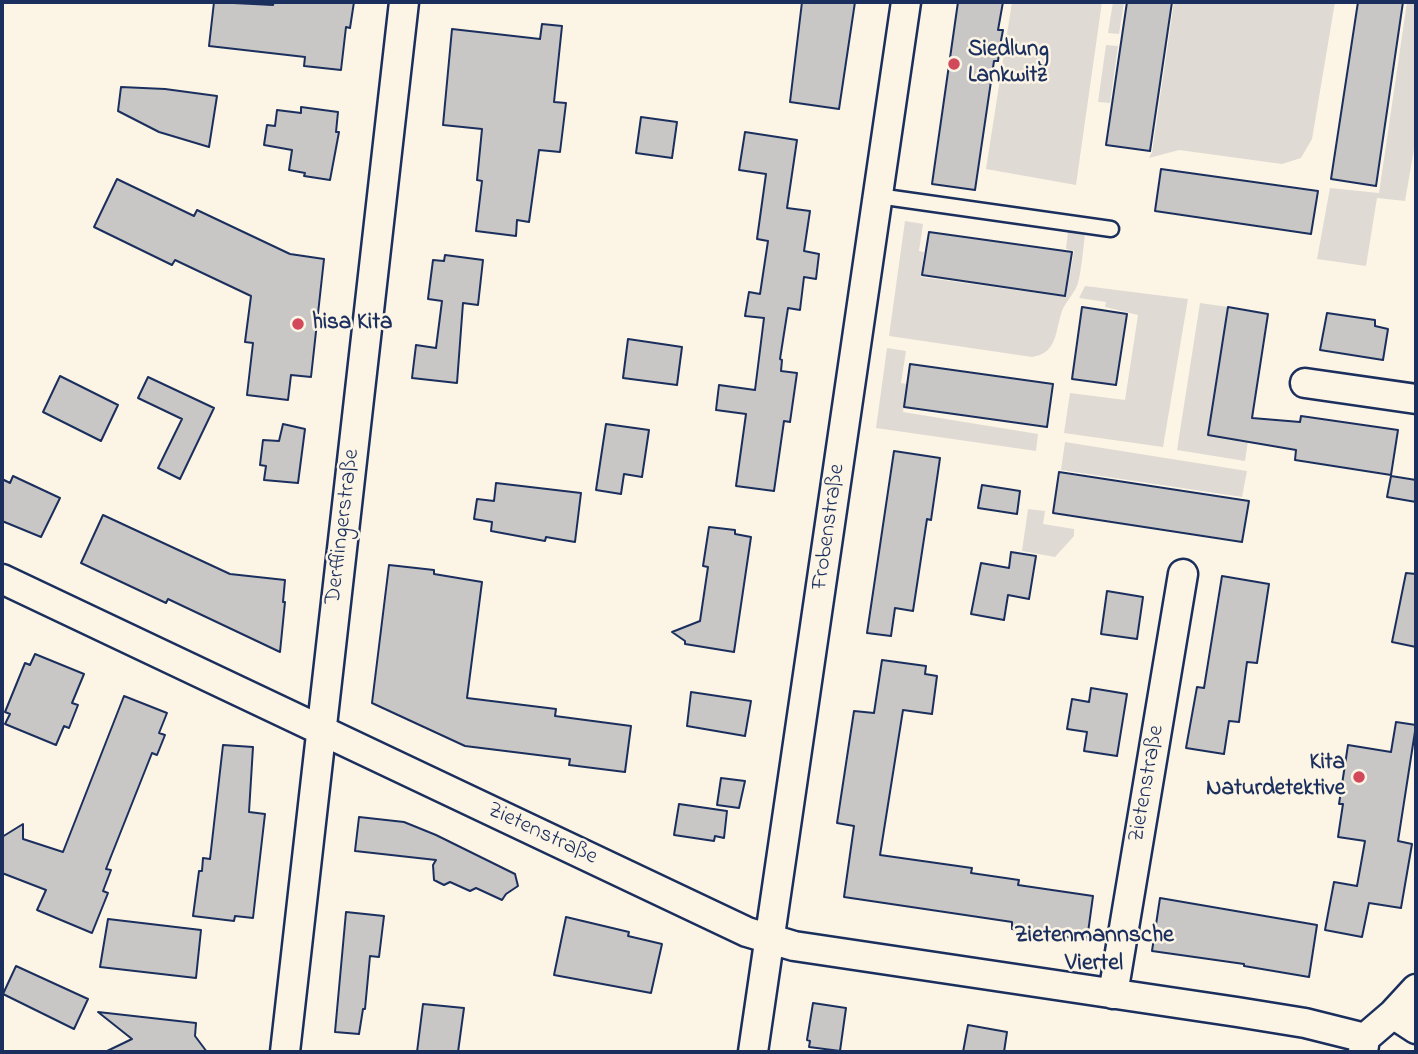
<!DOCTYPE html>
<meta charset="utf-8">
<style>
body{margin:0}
#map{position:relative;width:1418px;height:1054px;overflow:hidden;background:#fcf5e5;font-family:"Indie Flower",sans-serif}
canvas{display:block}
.frame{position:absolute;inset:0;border:4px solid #1b2f5e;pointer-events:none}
</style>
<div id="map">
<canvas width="1418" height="1054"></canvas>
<div class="frame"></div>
</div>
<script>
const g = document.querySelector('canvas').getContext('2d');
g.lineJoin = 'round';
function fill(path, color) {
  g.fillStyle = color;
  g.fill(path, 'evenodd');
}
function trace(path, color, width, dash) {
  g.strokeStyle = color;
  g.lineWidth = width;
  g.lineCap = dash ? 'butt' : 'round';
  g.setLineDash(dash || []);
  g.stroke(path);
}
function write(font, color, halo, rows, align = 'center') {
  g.font = font + ' "Indie Flower",sans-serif';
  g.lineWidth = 5;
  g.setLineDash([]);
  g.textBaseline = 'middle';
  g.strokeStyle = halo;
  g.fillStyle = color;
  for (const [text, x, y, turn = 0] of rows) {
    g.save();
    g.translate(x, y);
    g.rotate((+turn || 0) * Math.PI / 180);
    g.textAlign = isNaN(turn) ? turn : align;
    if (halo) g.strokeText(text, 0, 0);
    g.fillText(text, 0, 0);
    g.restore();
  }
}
const green = new Path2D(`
 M1012,2H1102L1076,185L986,169Z
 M1113,2H1124L1119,34L1108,33Z
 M1174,2H1335L1312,139L1301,158L1282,164L1179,150L1149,158L1152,152Z
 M1407,2H1416V138L1405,201L1377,198L1366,266L1317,259L1330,188L1379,193Z
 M1106,45L1118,46L1110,103L1098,102Z
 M905,221L923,224L919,251L924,252L921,277L1066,297L1074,251L1066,249L1068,231L1085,234C1083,250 1082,267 1078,283C1075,293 1066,301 1062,311C1055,331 1058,353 1032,357L889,336Z
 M1085,286L1188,299L1163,447L1064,433L1070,393L1125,400L1138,315L1105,307L1106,302L1079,298Z
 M1200,303L1228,307L1248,441L1245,461L1177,450Z
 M887,348L906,351L901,383L907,384L903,412L1038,434L1036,451L876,428Z
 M1065,442L1247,471L1242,497L1061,470Z
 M1028,509L1045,511L1043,524L1074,529V536L1055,557L1022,551Z`);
const building = new Path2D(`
 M214,2L273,5L274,2H354L350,28L346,27L341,70L304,66L305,57L209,46Z
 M802,2H855L839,109L790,102Z
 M958,2H1003L998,30H1003L1000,46L998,61H994L975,190L932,184Z
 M1127,2H1172L1150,151L1106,145Z
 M1358,2H1403L1376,186L1331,179Z
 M542,24L562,26L554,102L566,103L560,152L539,150L529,222L517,220L516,236L476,231L482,181L477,180L482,129L443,125L452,29L540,39Z
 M121,87L165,89L217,96L209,147L159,132L118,111Z
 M301,107L338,112L336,132H339L330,180L304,176L305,173L289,170L292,150L264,145L267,125L275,126L277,110L301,113Z
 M641,117L677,122L672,158L636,153Z
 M745,132L797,140L787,208L810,211L804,251L819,254L816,279L804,277L800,310L788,308L780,359L782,360L781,371L797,373L790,422L784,421L774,491L736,486L746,414L716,410L719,385L755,390L764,318L745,316L749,292L760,294L768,241L757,239L766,174L739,170Z
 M1161,169L1318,191L1311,234L1155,211Z
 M117,179L194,216L197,210L290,254L324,259L311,377L291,375L288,400L247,395L253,343L245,342L251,296L175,260L172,265L94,227Z
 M929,232L1072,252L1065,296L922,275Z
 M445,255L483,260L478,305L463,303L457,383L412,378L416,345L436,348L442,301L428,299L433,260L444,261Z
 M1082,307L1127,314L1116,385L1072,379Z
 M1228,307L1268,314L1252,418L1300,422L1301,416L1398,430L1391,475L1295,460L1296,450L1208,435Z
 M1327,313L1375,320V326L1388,329L1383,360L1320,350Z
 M628,339L682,347L677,385L623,378Z
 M910,364L1053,384L1047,427L904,407Z
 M60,376L118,405L101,441L43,412Z
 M148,377L214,408L180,479L158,468L182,419L138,398Z
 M283,424L305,429L298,483L264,480L266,466L260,465L263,440L279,441Z
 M606,424L649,430L642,477L624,474L621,494L596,490Z
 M894,451L940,458L931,520L927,519L913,611L895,608L891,636L867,633Z
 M1059,472L1249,501L1242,542L1053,513Z
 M13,476L60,498L41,537L2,521V479L10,483Z
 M1391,476L1416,480V502L1387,497Z
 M496,483L581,493L575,542L546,537L545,541L491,531L492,522L474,519L477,499L494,501Z
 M982,485L1020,491L1017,514L978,508Z
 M103,515L230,574L285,580L283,602H285L280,652L168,599L166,603L81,563Z
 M709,527L735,530V534L751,537L734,652L685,644V641L672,632L700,621L708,567L703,566Z
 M1011,552L1036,556L1029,599L1008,595L1004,620L971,614L981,563L1009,568Z
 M389,565L434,570V574L482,582L467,698L556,709L555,716L631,726L625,772L569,765L570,759L465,746L372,703Z
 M1406,573L1416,574V647L1392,642Z
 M1222,576L1269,584L1257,663L1247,662L1239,722L1229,721L1224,754L1186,748L1197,687L1204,688Z
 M1107,591L1143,597L1137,639L1101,634Z
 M35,654L84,674L72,703L78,705L69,728L64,726L56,745L5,724L10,714L5,712L25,663L30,665Z
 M882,660L926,666L925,674L937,676L932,714L903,710L880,855L972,868L971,873L1019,880L1018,885L1093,896L1087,940L1012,929V922L844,897L854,826L837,823L854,711L874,713Z
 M1091,688L1127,694L1117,756L1084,751L1087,732L1067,729L1072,699L1089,702Z
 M691,692L751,701L745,736L687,726Z
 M124,696L167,713L159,733L165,735L157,755L152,753L106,869L111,870L103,891L108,893L92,933L37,910L46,890L2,873V837L23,824V839L63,852Z
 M1396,722L1416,725L1398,841L1412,844L1401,908L1369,903L1362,937L1325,930L1334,882L1357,886L1365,841L1338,837L1343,804H1339L1348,745L1391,752Z
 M223,745L253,747L249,812L265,814L253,918L235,916L234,921L193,916L199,871H202L203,858L210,859Z
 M721,778L745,781L739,808L717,805Z
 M679,804L727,811L724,838L715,836L714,841L674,835Z
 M359,817L404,822L436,835L515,874L518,886L506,894L502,900L476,888L470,891L450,882L444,885L434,880L433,865L436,860L355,851Z
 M1160,898L1317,925L1309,977L1244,966V964L1152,951Z
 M346,912L384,916L379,957L370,956L365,1009H363L359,1034L335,1032Z
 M566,917L629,932L628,936L662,944L651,993L554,975Z
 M108,919L201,930L196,978L100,967Z
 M16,966L88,999L74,1029L3,994Z
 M813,1003L846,1008L840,1051L809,1047L810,1041L807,1040Z
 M423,1004L464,1008L458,1052H417Z
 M98,1012L196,1023L195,1036L207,1052H105L132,1039Z
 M968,1025L1007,1032L1004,1052H963Z`);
const service = new Path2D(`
 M878,196L1111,229`);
const minor = new Path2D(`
 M1305,383L1416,399
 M2,579L747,932L794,946L1237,1012L1305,1023L1365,1038
 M1113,994L1183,574
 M1393,1014L1416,1029
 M285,1052L404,2
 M753,1052L906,2
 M1363,1052L1365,1038L1393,1014L1416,989`);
const markers = [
 [954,64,7,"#d1495b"],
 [298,324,7,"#d1495b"],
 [1359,777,7,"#d1495b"]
];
const poiNames = [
 ["Siedlung",968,51],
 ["Lankwitz",968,77],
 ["hisa Kita",312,324],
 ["Kita",1345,764,"right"],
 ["Naturdetektive",1345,790,"right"]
];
const streetNames = [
 ["Derfflingerstraße",344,527,-83],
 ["Frobenstraße",830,527,-82],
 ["Zietenstraße",1148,784,-80],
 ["Zietenstraße",542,835,25]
];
const neighbourhoodNames = [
 ["Zietenmannsche",1094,937],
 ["Viertel",1094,965]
];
fill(green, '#dfdbd4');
fill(building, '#c8c7c6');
trace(building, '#1b2f5e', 2);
trace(service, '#1b2f5e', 19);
trace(minor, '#1b2f5e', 33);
trace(service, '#fcf5e5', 14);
trace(minor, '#fcf5e5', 28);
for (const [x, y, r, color] of markers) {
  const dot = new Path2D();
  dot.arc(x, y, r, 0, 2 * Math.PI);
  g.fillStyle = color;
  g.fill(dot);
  trace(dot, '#fcf5e5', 2.5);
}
write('bold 23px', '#1b2f5e', '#fcf5e5', poiNames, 'left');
write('23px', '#1b2f5e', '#fcf5e5', streetNames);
write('bold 24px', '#1b2f5e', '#fcf5e5', neighbourhoodNames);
</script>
